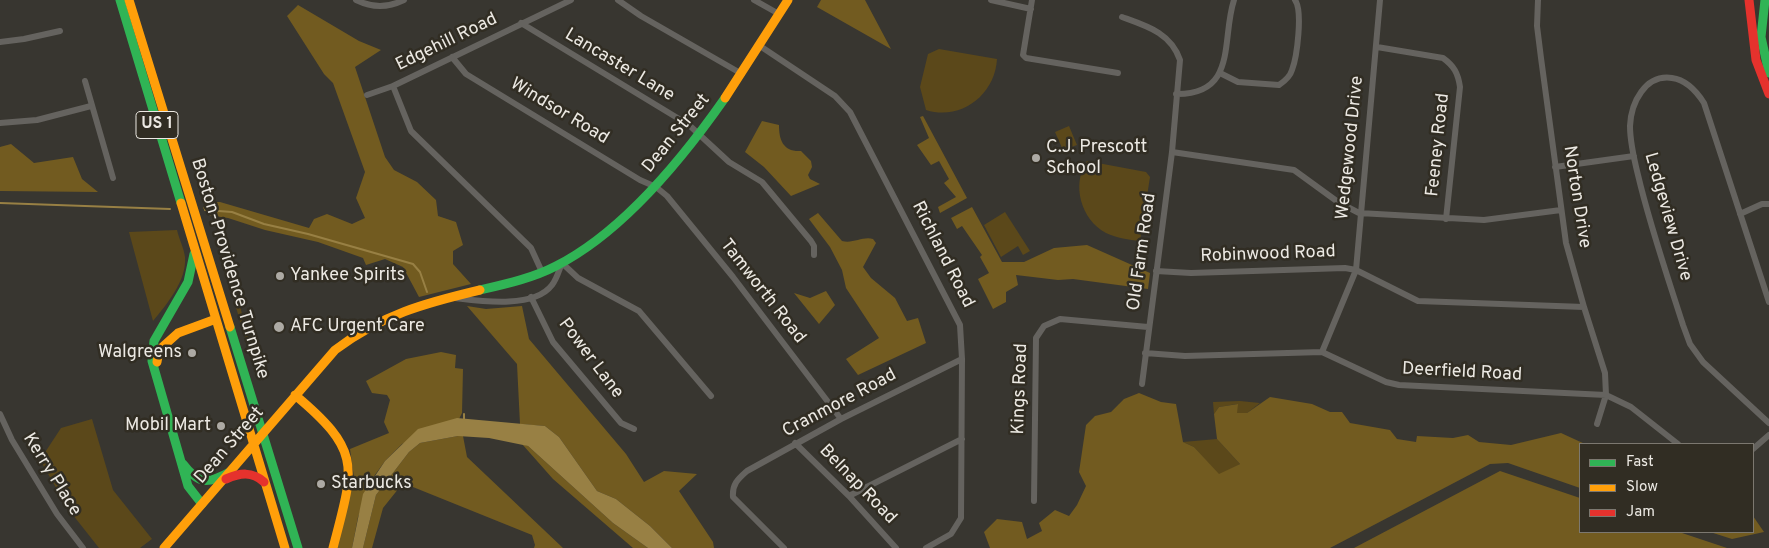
<!DOCTYPE html>
<style>
body{margin:0}
#map{position:relative;width:1769px;height:548px;overflow:hidden;background:#383630;font-family:Overpass,sans-serif}
canvas{display:block}
.legend{position:absolute;left:1579px;top:443px;width:175px;height:90px;box-sizing:border-box;background:#312d23;border:1px solid #7c7870;margin:0;padding:6px 9px;list-style:none;font-size:15px;color:#ece9e3}
.legend li{display:flex;align-items:center;gap:10px;height:25px}
.legend b{width:25px;border:1px solid #7c7870}
</style>
<div id="map">
<canvas width="1769" height="548"></canvas>
<ul class="legend">
<li><b style="height:6px;background:#30b455"></b>Fast</li>
<li><b style="height:6px;background:#ff9f0a"></b>Slow</li>
<li><b style="height:6px;background:#e5322d"></b>Jam</li>
</ul>
</div>
<script>
const g = document.querySelector('canvas').getContext('2d');
g.lineJoin = 'round';
function fill(path, color) {
  g.fillStyle = color;
  g.fill(path, 'evenodd');
}
function trace(path, color, width, dash) {
  g.strokeStyle = color;
  g.lineWidth = width;
  g.lineCap = dash ? 'butt' : 'round';
  g.setLineDash(dash || []);
  g.stroke(path);
}
function write(font, color, halo, rows, align = 'center') {
  g.font = font + ' Overpass,sans-serif';
  g.lineWidth = 5;
  g.setLineDash([]);
  g.textBaseline = 'middle';
  g.strokeStyle = halo;
  g.fillStyle = color;
  for (const [text, x, y, turn = 0] of rows) {
    g.save();
    g.translate(x, y);
    g.rotate((+turn || 0) * Math.PI / 180);
    g.textAlign = isNaN(turn) ? turn : align;
    if (halo) g.strokeText(text, 0, 0);
    g.fillText(text, 0, 0);
    g.restore();
  }
}
const green = new Path2D(`
 M939,49L997,59C995,95 961,121 926,110L920,87L928,54Z
 M1069,126L1077,145L1063,150L1055,132Z
 M1087,161L1146,172L1150,177L1140,241C1129,240 1117,238 1106,233C1081,220 1071,184 1087,161Z
 M1005,212L1030,251L1023,255L1018,246L1001,257L984,225Z
 M177,230C179,239 184,248 185,257C187,281 166,305 153,321L129,232Z
 M239,302L245,304L240,306L252,353L249,351L235,304Z
 M1240,401L1260,403L1247,413H1237V404L1219,407L1214,414L1213,402Z
 M92,419L113,490L152,539L140,548H99L69,510L40,460L61,428Z
 M1217,439L1240,464L1219,475L1194,447L1183,442Z`);
const forest = new Path2D(`
 M821,0H865L891,49L817,7Z
 M298,5L359,41L381,50L355,67L385,157L394,170L417,182L436,200L438,216L456,222L463,245L453,251V264L471,284L419,297L403,267L385,259L366,265L363,258L318,242L265,230L228,218L208,215L203,208L207,202H220L309,228L314,219L327,214L352,224L365,218L356,198L365,172L333,83L324,74L287,16Z
 M923,116L967,198L940,213L938,207L956,197L944,183L949,179L939,161L931,165L917,145L929,138L920,117Z
 M762,121L779,125C779,140 783,152 801,151L811,161L812,167L808,175L810,179L820,184L791,196L764,167L745,152Z
 M11,144L34,163L73,157L82,179L98,192L0,191V147Z
 M972,207L1002,262H1024L1054,248L1087,245L1150,273L1148,289L1073,279L1058,280L1016,275L1018,285L1006,292V302L993,309L978,279L989,273L980,257L982,255L962,226L957,229L951,218Z
 M818,213L842,241C853,244 863,236 873,239L876,243L863,267L871,278L895,298L907,321L918,318L926,343L858,375L846,359L879,338L846,288L842,270L830,247L809,219Z
 M826,291L835,305L819,324L794,293L810,298Z
 M467,306L486,309L522,306L529,339L626,454L644,482L664,471L697,474L679,491L713,542L714,548H672L650,526L616,499L597,491L559,437L545,426L520,424L517,364Z
 M441,352L456,355L455,368L463,369L462,413L459,419L402,444L385,461L372,479L358,517L352,548H337L354,477L350,449L389,433L384,422L390,400L387,395L372,393L366,381L406,359Z
 M1139,393L1161,402L1176,404L1183,442L1194,447L1219,474L1240,464L1217,439L1214,414L1219,407L1238,404L1237,413H1247L1270,397L1312,404L1330,412H1342L1350,423L1390,430L1397,439L1416,442L1417,436L1453,438L1468,435L1479,442L1511,445L1561,433L1585,444H1580V488L1508,463L1490,464L1330,548H990L984,532L997,519L1022,522L1027,539L1042,531L1039,523L1055,510L1069,516L1077,505L1086,486L1079,472L1086,425L1095,416L1111,412L1124,399Z
 M458,436H463L467,457L563,548H534L535,545L532,535L403,483L383,508L372,548H363L376,495L409,452L420,443Z
 M522,444L528,446L613,523L648,548H633L553,479Z
 M1500,471L1580,498V532H1679L1727,548H1354Z
 M1753,516L1764,532L1732,539L1710,532H1753Z`);
const water = new Path2D(`
 M457,418L545,426L559,437L597,491L616,499L650,526L672,548H648L613,523L528,446L489,438L458,436L420,443L409,452L376,495L363,548H352L363,494L385,461L418,429Z`);
const stream = new Path2D(`
 M0,203L170,209
 M205,210L232,212L264,224L308,234L413,264L420,272L427,292
 M464,414V421`);
const street = new Path2D(`
 M356,0C373,8 387,8 404,0
 M618,0L641,16L742,74
 M754,0L779,14
 M991,0L1031,9
 M1032,0L1023,55L1026,58L1118,73
 M1538,0L1537,26L1541,58L1566,243L1584,307L1605,373L1606,395L1597,424
 M1122,17C1147,26 1171,33 1180,60L1172,152L1142,384
 M521,23L689,125L729,162L762,182L811,241L814,246V255
 M0,42L24,39L60,31
 M760,46L835,96L850,112L960,325L962,359L961,518L951,534L926,548
 M1377,47L1443,58C1454,66 1458,73 1460,87L1446,219
 M452,57L466,74L640,180L656,187L667,196L733,277L841,419
 M1220,73L1238,82L1279,85C1285,81 1290,77 1292,70C1297,57 1303,11 1295,0
 M85,81L113,178
 M1176,94C1238,95 1221,39 1234,0
 M367,95L393,86
 M0,123L37,120L91,106
 M1172,152L1294,170L1338,202L1359,213L1484,220L1561,210
 M1555,167L1634,156
 M1740,214L1762,204H1769
 M1156,271L1191,273L1345,268L1356,270L1418,301L1584,307
 M542,272L531,248L411,131L393,86L571,0
 M531,297L553,342L621,423L634,429
 M455,298C480,301 534,309 552,285C557,279 559,270 562,263L578,278L639,311L711,396
 M1769,302L1704,103C1697,92 1687,80 1672,78C1645,74 1631,103 1630,126C1630,142 1634,159 1638,175C1650,226 1667,275 1683,325L1690,344L1703,362L1769,423
 M1322,352L1356,270L1380,0
 M1145,353L1185,356L1322,352L1386,382L1399,385L1606,395L1631,407L1678,444
 M0,414L12,440L57,514L83,548
 M795,443L849,496L896,548
 M1753,449L1769,435
 M849,496L962,439
 M1034,501L1036,338L1044,326L1060,319L1148,327
 M784,548L733,497C732,484 738,479 747,471L841,419L962,359`);
const fast = new Path2D(`
 M120,0L181,203
 M1765,0L1761,37L1769,73
 M194,254L188,282L154,341L152,361L188,486L202,504
 M480,290C506,284 533,278 556,266C623,232 683,158 725,98
 M230,327L298,548
 M183,464C199,485 208,484 230,472`);
const slow = new Path2D(`
 M129,0L230,327
 M725,98L788,0
 M181,203L285,548
 M157,362L159,350L178,333L216,319
 M295,395C363,452 354,467 333,548
 M164,548L335,350C381,315 425,303 480,290`);
const jam = new Path2D(`
 M1749,0L1756,60L1769,94
 M226,479C240,473 252,471 264,482`);
const markers = [
 [1036,158,5,"#adaaa4"],
 [280,276,5,"#adaaa4"],
 [279,327,6,"#adaaa4"],
 [192,353,5,"#adaaa4"],
 [221,426,5,"#adaaa4"],
 [321,484,5,"#adaaa4"]
];
const shields = [
 [157,125,42]
];
const shieldNames = [
 ["US 1",157,125]
];
const streetNames = [
 ["Edgehill Road",447,43,-26],
 ["Lancaster Lane",619,66,31],
 ["Windsor Road",559,112,31],
 ["Dean Street",677,134,-51],
 ["Feeney Road",1439,145,-84],
 ["Wedgewood Drive",1351,148,-84],
 ["Norton Drive",1576,197,81],
 ["Ledgeview Drive",1667,217,74],
 ["Old Farm Road",1143,252,-82],
 ["Richland Road",942,255,63],
 ["Robinwood Road",1268,255,-2],
 ["Boston-Providence Turnpike",229,269,73],
 ["Tamworth Road",762,292,52],
 ["Power Lane",590,359,53],
 ["Deerfield Road",1462,373,3],
 ["Kings Road",1021,389,-88],
 ["Cranmore Road",840,404,-28],
 ["Dean Street",230,446,-49],
 ["Kerry Place",51,475,58],
 ["Belnap Road",857,485,46]
];
const poiNames = [
 ["C.J. Prescott",1046,148],
 ["School",1046,169],
 ["Yankee Spirits",290,276],
 ["AFC Urgent Care",290,327],
 ["Walgreens",182,353,"right"],
 ["Mobil Mart",211,426,"right"],
 ["Starbucks",331,484]
];
fill(green, '#5b481a');
fill(forest, '#725b20');
fill(water, '#988044');
trace(stream, '#988044', 2);
trace(street, '#65635f', 6);
trace(fast, '#30b455', 9);
trace(slow, '#ff9f0a', 9);
trace(jam, '#e5322d', 9);
for (const [x, y, r, color] of markers) {
  const dot = new Path2D();
  dot.arc(x, y, r, 0, 2 * Math.PI);
  g.fillStyle = color;
  g.fill(dot);
  trace(dot, '#312d23', 2);
}
for (const [x, y, w] of shields) {
  const box = new Path2D();
  box.roundRect(x - w / 2, y - 13.5, w, 27, 4);
  g.fillStyle = '#312d23';
  g.fill(box);
  trace(box, '#ece9e3', 1);
}
write('bold 16px', '#ece9e3', null, shieldNames);
write('18px', '#ece9e3', '#312d23', streetNames);
write('18px', '#ece9e3', '#312d23', poiNames, 'left');
</script>
